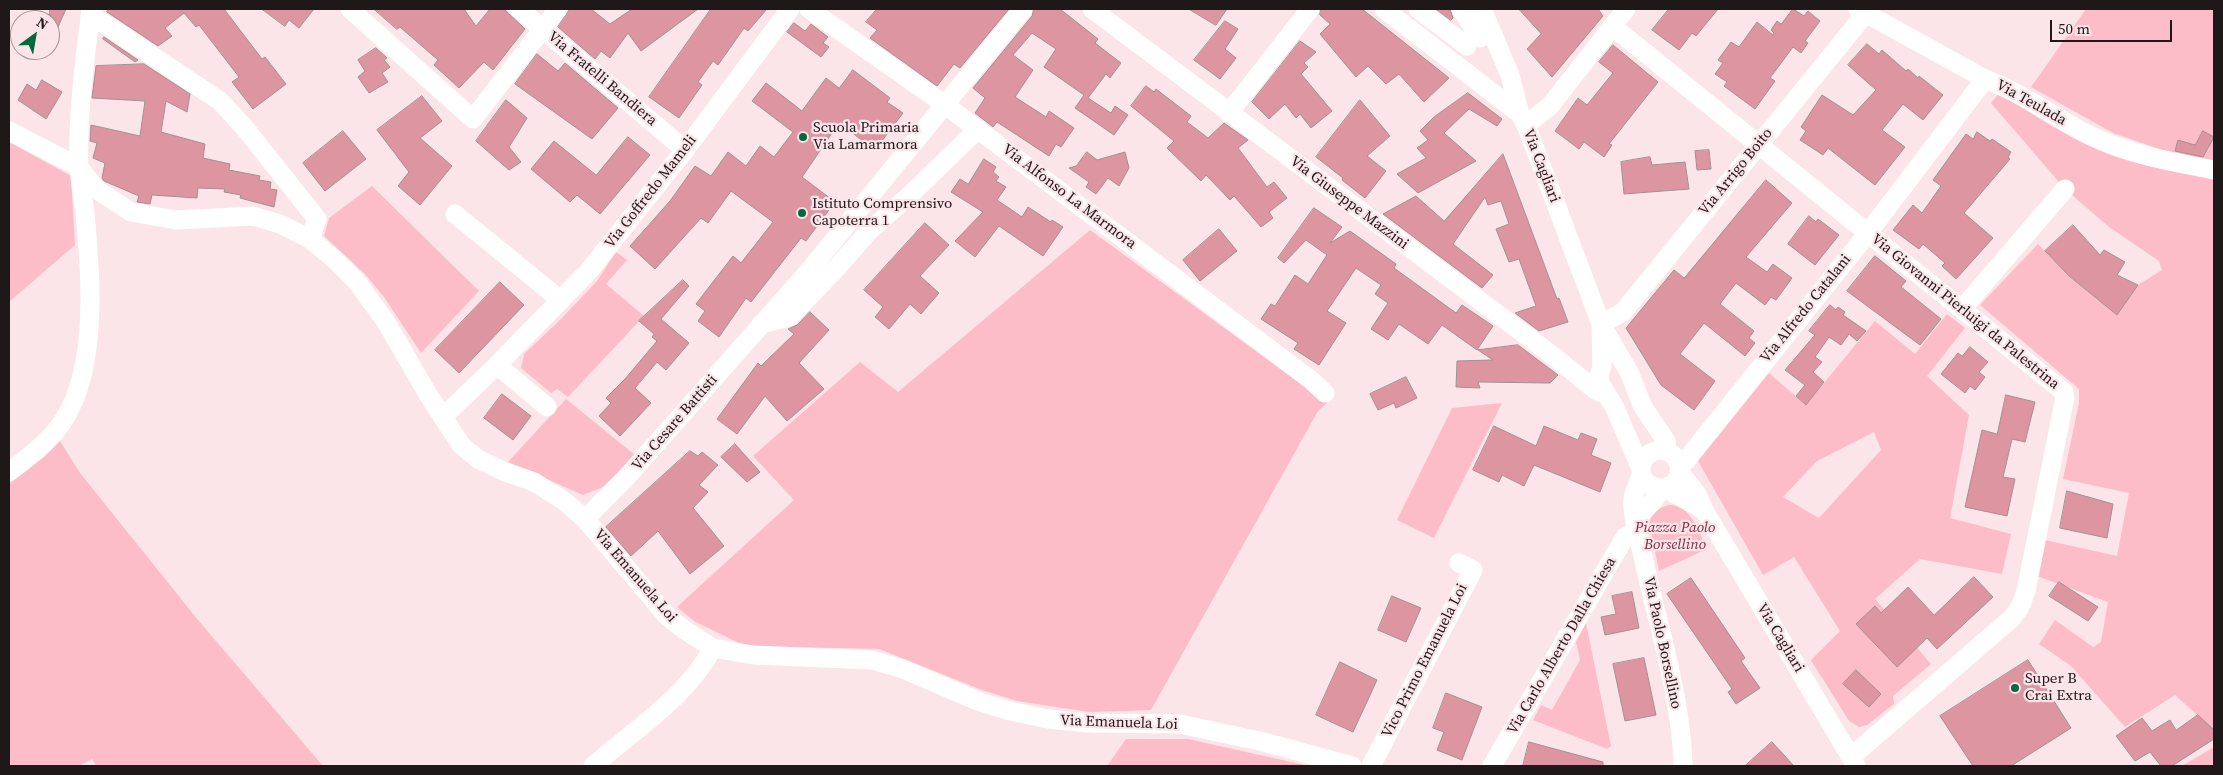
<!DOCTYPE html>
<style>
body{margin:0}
#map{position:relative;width:2223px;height:775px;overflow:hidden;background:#fbe5e8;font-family:"Source Serif 4",serif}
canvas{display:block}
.frame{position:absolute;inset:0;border:10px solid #1f1819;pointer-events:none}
.north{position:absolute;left:10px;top:10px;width:50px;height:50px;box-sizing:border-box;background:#fbe5e8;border:1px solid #a39395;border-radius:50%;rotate:32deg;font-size:14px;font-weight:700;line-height:20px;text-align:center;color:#1f1819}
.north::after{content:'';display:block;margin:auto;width:18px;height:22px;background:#02693f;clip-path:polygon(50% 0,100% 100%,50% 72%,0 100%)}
.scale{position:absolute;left:2050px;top:20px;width:122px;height:22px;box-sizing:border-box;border:2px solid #1f1819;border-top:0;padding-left:6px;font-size:15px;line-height:18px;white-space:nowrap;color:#1f1819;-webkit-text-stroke:4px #fbe5e8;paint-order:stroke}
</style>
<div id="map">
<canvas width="2223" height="775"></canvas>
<div class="frame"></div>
<div class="north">N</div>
<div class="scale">50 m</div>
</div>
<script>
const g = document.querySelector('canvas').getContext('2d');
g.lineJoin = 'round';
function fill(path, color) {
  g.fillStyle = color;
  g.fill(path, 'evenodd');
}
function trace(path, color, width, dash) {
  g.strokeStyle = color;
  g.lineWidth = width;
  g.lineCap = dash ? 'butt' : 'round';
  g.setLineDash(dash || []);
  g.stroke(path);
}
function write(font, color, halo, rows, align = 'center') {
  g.font = font + ' "Source Serif 4",serif';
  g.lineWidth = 4.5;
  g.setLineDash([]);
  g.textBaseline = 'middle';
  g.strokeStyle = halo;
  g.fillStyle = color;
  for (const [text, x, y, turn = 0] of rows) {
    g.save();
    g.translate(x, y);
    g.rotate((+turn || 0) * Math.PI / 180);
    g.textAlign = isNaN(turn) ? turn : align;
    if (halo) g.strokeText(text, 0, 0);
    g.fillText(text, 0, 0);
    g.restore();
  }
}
const green = new Path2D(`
 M2086,9H2214V161L2174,154L2113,133L2031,87Z
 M1999,93C2029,112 2059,132 2092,147C2130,165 2173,171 2214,179V730L2175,695L2125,727L2071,666L2039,644L2055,620L2093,647L2101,642L2108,602L2037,576L2045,540L2117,556L2129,493L2063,479L2079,403V389L1980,305L2038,244L2067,275L2117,315L2138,285L2162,270L2159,261L2109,227L2065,189L1991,103Z
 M9,142L71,176L75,245L9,302Z
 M372,186L479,291L421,353L384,297L365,274L324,236L329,218Z
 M1090,230L1327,403L1318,411L1151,710L1089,712L1017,701L982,690L879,649L745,646L694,621L677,607L794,500L753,456L860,362L898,392Z
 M616,252L627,260L606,284L644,316L568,397L557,389L551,393L521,368L524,354L559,321L597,281Z
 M1947,314L1965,328L1927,376L1969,415L1950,518L2011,534L2002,574L1920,559L1875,599L1931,664L1893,696L1894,704L1867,725L1859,727L1849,721L1811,660L1840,631L1794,557L1763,575L1698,461L1769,373L1806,405L1875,321L1915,354ZM1874,432L1881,450L1819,518L1783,497L1817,461Z
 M566,399L635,455L603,487L583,495L508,462Z
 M1502,403L1434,538L1397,520L1452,408Z
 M60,441L80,473L198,620L323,766H96L92,759L79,766H9V484L45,456Z
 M1669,505C1691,504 1699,533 1707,549L1659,571L1649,522C1653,513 1659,507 1669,505Z
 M1586,623L1611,746L1607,749L1533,720L1541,705L1552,710L1580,660L1576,642Z
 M1126,739H1188L1309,766H1107Z
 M2214,747V766H2182Z`);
const building = new Path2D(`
 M50,9H66L50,45Z
 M108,9H224L262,59L265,57L286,84L253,109L232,82L239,77L199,25L196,27L184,13L165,28L172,36L158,46L107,12Z
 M262,9H314L299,28L289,20L285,26Z
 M374,9H464L476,26L490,9H504L525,29L493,70L484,62L459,88L434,65L438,60L400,27L397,29Z
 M570,9H591L610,24L632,9H698L641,51L628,33L610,58L601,51L595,59L558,27Z
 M711,9H767L748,31L744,28L718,65L713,61L698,82L702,85L679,118L649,97Z
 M877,9H1009L960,68L954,64L937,86L870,38L877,30L866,22Z
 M1034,9H1060L1098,39L1095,43L1121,63L1110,78L1106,74L1088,98L1111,113L1115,106L1128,115L1114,135L1075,108L1084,95L1044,67L1056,49L1032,33L1013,55L1033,70L1015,97L1046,117L1049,111L1074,128L1061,147L1056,144L1049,156L997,122L993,127L975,113L985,98L973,88L1032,16Z
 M1189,9H1227L1216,25Z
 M1321,9H1362L1449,78L1424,102L1399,74L1386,84L1368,66L1356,77L1320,34L1330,24L1320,15Z
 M1436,9H1450L1453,18L1451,20Z
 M1519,9H1598L1603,16L1552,77L1527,49L1541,34Z
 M1669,9H1718L1696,36L1692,33L1679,50L1652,30Z
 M1793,9L1804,16L1808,11L1820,21L1805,41L1808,43L1801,53L1793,47L1770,78L1775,81L1755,109L1724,86L1727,82L1715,74L1723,63L1718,60L1731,42L1739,47L1757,22L1773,35L1774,33L1771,30L1777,21L1781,24Z
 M1225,21L1238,29L1225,49L1236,58L1220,79L1194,60Z
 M794,23L805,31L811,24L828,37L823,43L829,47L821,57L787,32Z
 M104,37L138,60L135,62L103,39Z
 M1300,41L1316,52L1304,63L1308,67L1301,74L1332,111L1311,128L1300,114L1296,118L1285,104L1269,119L1252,102Z
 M1867,44L1879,54L1882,50L1906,71L1908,69L1918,78L1919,76L1943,95L1923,120L1903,104L1882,130L1905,147L1875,185L1828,148L1823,155L1800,140L1806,131L1801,127L1822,95L1853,115L1876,90L1848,65Z
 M1613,45L1658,82L1609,144L1612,145L1604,157L1584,142L1579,149L1555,131L1578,98L1587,105L1613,73L1599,62Z
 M376,48L387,58L384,60L390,67L382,73L388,82L369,93L358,77L365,71L358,60Z
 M537,54L558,71L565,63L618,108L592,139L515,84Z
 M144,64L190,94L187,112L166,101L161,132L205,144L203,158L230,164L229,170L260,176L259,180L271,182L270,189L277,190L274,207L240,198L241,195L224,192L225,189L198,188L197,198L152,195L150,204L137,202L139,196L104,181L102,178L105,163L93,158L97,143L90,141L91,125L140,136L145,101L92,98L96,66Z
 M853,70L890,98L887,102L903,113L875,150L839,123L802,177L835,202L806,241L801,238L751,302L746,298L719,337L698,321L705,311L696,304L733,256L741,263L773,222L731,191L708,223L701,218L655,269L630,246L670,201L695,166L711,176L728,152L746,166L760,146L774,157L793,132L752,101L766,83L802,111L826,78L839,88Z
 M42,80L62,92L46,119L18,100L27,84L36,90Z
 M1146,86L1154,92L1156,89L1191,116L1187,122L1208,138L1224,123L1248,140L1238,148L1267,187L1274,182L1287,198L1269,212L1273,218L1261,227L1234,196L1230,200L1206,175L1201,181L1167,148L1174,141L1131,106Z
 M1468,93L1502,119L1497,126L1469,109L1444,133L1476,161L1418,193L1397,174L1426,158L1417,148L1428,140L1420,131L1434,117Z
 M422,96L442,121L420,138L452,166L420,205L398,186L409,172L377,130Z
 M506,100L527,118L509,147L521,162L509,170L476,141Z
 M1360,100L1390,136L1367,156L1386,171L1365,198L1342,180L1343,178L1316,157Z
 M343,131L366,159L325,191L303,163Z
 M2203,131L2214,137L2203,157L2175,151L2178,140L2195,145Z
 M1977,132L1990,141L1992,139L2011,152L2008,157L2010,159L1964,213L1993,238L1956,279L1942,266L1945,263L1923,244L1919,249L1893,230L1913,205L1922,213L1941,186L1933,180L1966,134L1973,139Z
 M628,137L650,155L600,214L577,195L570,202L531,169L554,141L596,175Z
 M1709,150L1711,169L1697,170L1695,151Z
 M1087,152L1097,160L1125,152L1129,168L1119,186L1108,178L1096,194L1086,187L1089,182L1069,168L1076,166Z
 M1503,154L1557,299L1559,298L1568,322L1539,331L1515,313L1536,306L1519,259L1509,262L1496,229L1509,224L1501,201L1488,205L1485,197L1453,244L1493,275L1482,288L1383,214L1416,196L1444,221Z
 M1650,157L1652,165L1685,162L1689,189L1624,194L1621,162Z
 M984,159L996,167L993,172L999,177L996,181L1006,187L997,200L1022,217L1028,207L1051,222L1052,220L1063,227L1043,256L999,226L975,257L955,241L983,212L951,192L960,179L968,184Z
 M1766,180L1792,203L1746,257L1767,272L1773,264L1792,278L1776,300L1771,297L1765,305L1736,283L1720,304L1754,331L1749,338L1755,343L1745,356L1704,323L1680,354L1715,381L1694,410L1661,385L1626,328L1674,270L1684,278Z
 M1314,208L1342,227L1330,243L1350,231L1396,264L1394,268L1456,313L1462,305L1493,326L1477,350L1442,325L1428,344L1399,324L1388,340L1371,329L1388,303L1375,294L1381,285L1356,268L1327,311L1346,323L1319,365L1294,349L1298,343L1261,319L1271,304L1275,306L1295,275L1308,284L1327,255L1306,240L1284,263L1278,258Z
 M1809,216L1816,222L1818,219L1839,235L1815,265L1788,244Z
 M925,223L949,245L920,276L939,293L921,314L910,304L889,329L875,317L883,307L864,290Z
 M2073,225L2100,255L2104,250L2125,262L2117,275L2138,285L2117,315L2069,276L2045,251Z
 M1219,229L1237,251L1200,281L1183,260Z
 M1875,256L1906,281L1901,287L1941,319L1920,345L1847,291Z
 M683,280L689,286L661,319L689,343L666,370L657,362L635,388L651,403L620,436L599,416L611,403L606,398L625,379L657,341L652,337L654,334L639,321Z
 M500,282L524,305L459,373L435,350Z
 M1830,305L1836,310L1838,307L1845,312L1843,315L1866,331L1857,341L1849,334L1841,345L1829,337L1815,357L1822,362L1813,372L1824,382L1806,405L1796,396L1805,385L1785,370L1815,335L1809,331Z
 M810,312L829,330L799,363L824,389L787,421L765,396L737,434L717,419L758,363L761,366L794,334L788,329L797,325Z
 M1518,345L1558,375L1550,383L1478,382L1480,388L1456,387L1457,361L1493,360L1478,350Z
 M1970,347L1988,362L1979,372L1985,377L1975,390L1970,386L1965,393L1941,374L1958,353L1962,356Z
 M1406,377L1417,398L1396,408L1394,403L1378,410L1370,394Z
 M502,394L531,416L513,440L484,418Z
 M2006,395L2035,402L2025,442L2012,439L2003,477L2015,479L2007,516L1965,507L1982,430L1997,434Z
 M1494,426L1536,446L1544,426L1578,440L1581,433L1597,439L1591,455L1611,463L1600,492L1534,465L1524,486L1502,475L1499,482L1473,470Z
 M735,444L760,472L747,482L721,457Z
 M690,451L698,456L702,452L718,465L699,485L708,492L693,508L724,546L690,574L658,531L631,556L606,527Z
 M2067,491L2113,504L2107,538L2060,528Z
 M1974,577L1993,597L1937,649L1927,638L1897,667L1856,624L1875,606L1881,613L1908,587L1934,615Z
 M1691,578L1745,658L1741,661L1760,688L1736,704L1728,692L1732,689L1667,594Z
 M2059,582L2098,607L2088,621L2049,596Z
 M1632,592L1639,628L1605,635L1601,617L1616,614L1612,596Z
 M1392,596L1421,608L1406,642L1378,630Z
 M1644,658L1656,715L1625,721L1613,664Z
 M2028,660L2071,728L2011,766H1973L1940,716Z
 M1340,662L1377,680L1353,732L1316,715Z
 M1856,670L1881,694L1869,707L1843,684Z
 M1446,693L1482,707L1462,760L1437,750L1444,732L1433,728Z
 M2198,715L2214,730V739L2172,766H2161L2150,752L2135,761L2116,736L2142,718L2152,731L2170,720L2176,730Z
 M1529,742L1603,762V766H1523Z
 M1772,742L1794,766H1745Z`);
const minor = new Path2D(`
 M350,9L473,119L558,9
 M519,9L685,150
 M809,9L944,104L1311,380L1325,393
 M1092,9L1556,358L1594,389L1607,395
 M1384,9L1520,114
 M1418,9L1467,46
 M1461,9L1480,38
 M1482,9L1510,75L1520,114L1526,125L1601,324L1629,372L1643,407L1666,441L1667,451
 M1858,9L1985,79C2022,93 2054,117 2089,135C2128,154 2172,162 2214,170
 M91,15L220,101L244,127L317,219L310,239
 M1612,26L2064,392L2065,397L2026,591L2020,607L2012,618L1851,757
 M1229,113L1310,9
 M1526,125L1550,106L1626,9
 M9,131L79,167L96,189L131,212L176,220L253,216L280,224L310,239L334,259L357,282L386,322L429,396L461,445L478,459L503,471L534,482L564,501L585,519L668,617L686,631L713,648L753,655L872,660L903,669L980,702L1010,711L1048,719L1088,723L1180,724L1264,742L1352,766
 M455,214L552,293L559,302
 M1962,309L2065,189
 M761,324L789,317L834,271L869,231L912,193L978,129
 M1601,324L1623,312L1866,13
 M1601,327L1602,366L1599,376L1600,383L1615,408L1641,469
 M497,365L547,407
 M443,417L497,365L588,272L685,150L790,9
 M1679,469L1868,233L1985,79
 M1679,471L1697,494L1704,510L1856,766
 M9,472C25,460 41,448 55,432C100,379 91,279 85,213C83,197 80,182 79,167C77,115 85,61 91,9
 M1641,474C1651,498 1684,489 1679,465C1676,452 1660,446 1649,454C1646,456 1643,459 1642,463C1640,466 1642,470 1641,474C1640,482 1634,490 1633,499C1631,515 1642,549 1645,566C1659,628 1682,703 1683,766
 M1664,488L1704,510
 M585,519L625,479L808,272L1023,9
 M1635,520L1654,500L1661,489
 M593,766C635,729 685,699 713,648
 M1371,766L1473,570L1459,563
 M1492,766L1625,537L1637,531`);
const markers = [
 [803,137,5,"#02693f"],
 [802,213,5,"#02693f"],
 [2015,688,5,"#02693f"]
];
const streetNames = [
 ["Via Fratelli Bandiera",602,79,40],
 ["Via Teulada",2031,103,29],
 ["Via Cagliari",1541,166,69],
 ["Via Arrigo Boito",1736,172,-51],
 ["Via Goffredo Mameli",651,192,-52],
 ["Via Alfonso La Marmora",1069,197,37],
 ["Via Giuseppe Mazzini",1349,203,37],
 ["Via Alfredo Catalani",1806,309,-51],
 ["Via Giovanni Pierluigi da Palestrina",1965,312,39],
 ["Via Cesare Battisti",675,423,-49],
 ["Via Emanuela Loi",635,576,49],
 ["Via Cagliari",1780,638,59],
 ["Via Paolo Borsellino",1662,643,78],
 ["Via Carlo Alberto Dalla Chiesa",1562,646,-60],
 ["Vico Primo Emanuela Loi",1425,661,-63],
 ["Via Emanuela Loi",1119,723,2]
];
const poiNames = [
 ["Scuola Primaria",813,128],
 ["Via Lamarmora",813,145],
 ["Istituto Comprensivo",812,204],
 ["Capoterra 1",812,221],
 ["Super B",2025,679],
 ["Crai Extra",2025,696]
];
const parkNames = [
 ["Piazza Paolo",1675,528],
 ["Borsellino",1675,545]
];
fill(green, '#fdbdc8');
fill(building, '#de95a2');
trace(building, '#a39092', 1);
trace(minor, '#fff', 19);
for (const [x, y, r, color] of markers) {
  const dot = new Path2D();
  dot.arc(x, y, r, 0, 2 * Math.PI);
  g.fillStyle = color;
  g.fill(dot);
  trace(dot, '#fbe5e8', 2);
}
write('15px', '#1f1819', '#fbe5e8', streetNames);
write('15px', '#1f1819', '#fbe5e8', poiNames, 'left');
write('italic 15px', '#812b42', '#fbe5e8', parkNames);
</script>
